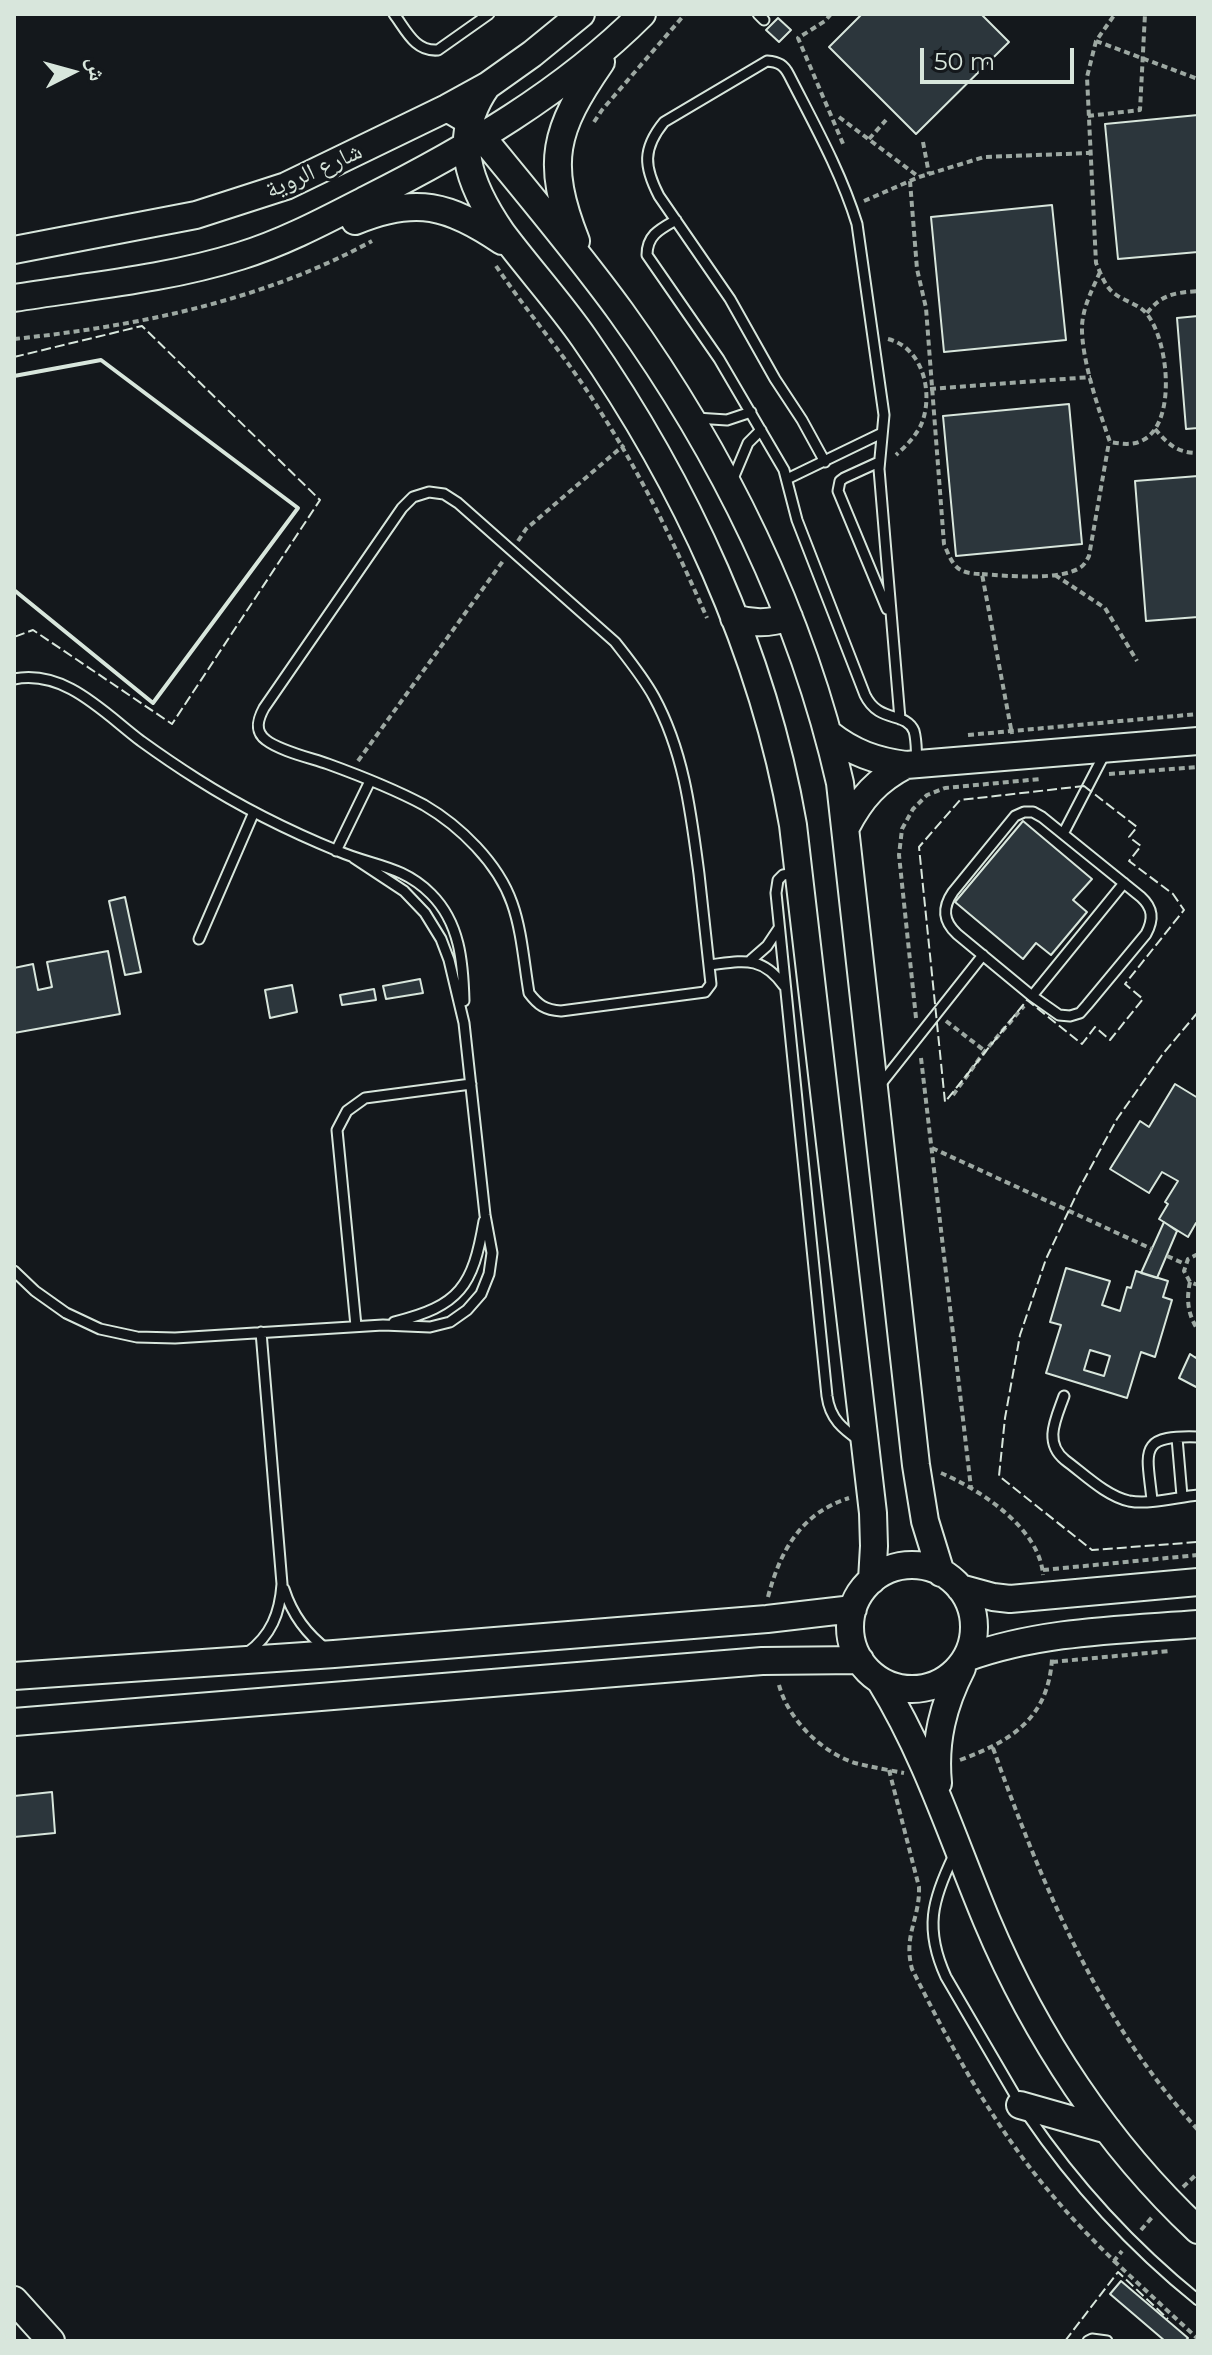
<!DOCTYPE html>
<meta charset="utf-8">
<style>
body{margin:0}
#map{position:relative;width:1212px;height:2355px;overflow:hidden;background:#14181c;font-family:Montserrat,"Noto Naskh Arabic",sans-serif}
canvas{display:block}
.frame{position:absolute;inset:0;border:16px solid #d8e6dc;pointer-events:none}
.north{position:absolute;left:32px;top:32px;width:80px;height:80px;-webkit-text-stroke:6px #14181c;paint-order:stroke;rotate:84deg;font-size:22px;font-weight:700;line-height:32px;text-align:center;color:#d8e6dc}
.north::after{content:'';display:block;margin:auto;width:28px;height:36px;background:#d8e6dc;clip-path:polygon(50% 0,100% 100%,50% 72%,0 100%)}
.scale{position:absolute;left:920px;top:48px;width:154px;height:36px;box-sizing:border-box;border:4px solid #d8e6dc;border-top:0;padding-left:10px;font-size:24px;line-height:28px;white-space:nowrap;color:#d8e6dc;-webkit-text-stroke:6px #14181c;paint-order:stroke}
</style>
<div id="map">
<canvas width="1212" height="2355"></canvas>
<div class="frame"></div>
<div class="north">ش</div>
<div class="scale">50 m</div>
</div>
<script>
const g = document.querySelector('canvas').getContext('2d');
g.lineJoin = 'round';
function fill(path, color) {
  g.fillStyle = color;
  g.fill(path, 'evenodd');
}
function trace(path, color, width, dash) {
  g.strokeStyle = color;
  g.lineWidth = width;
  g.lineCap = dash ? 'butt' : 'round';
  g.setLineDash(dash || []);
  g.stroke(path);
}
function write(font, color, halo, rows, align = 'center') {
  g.font = font + ' Montserrat,"Noto Naskh Arabic",sans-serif';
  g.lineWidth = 6;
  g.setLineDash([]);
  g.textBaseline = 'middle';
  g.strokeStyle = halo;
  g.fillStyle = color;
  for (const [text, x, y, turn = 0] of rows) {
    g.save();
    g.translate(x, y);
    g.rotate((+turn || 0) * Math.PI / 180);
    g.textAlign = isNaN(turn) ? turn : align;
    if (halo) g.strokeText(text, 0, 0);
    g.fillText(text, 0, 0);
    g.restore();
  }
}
const building = new Path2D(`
 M862,14H981L1009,42L916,134L829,47Z
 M778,18L791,30L779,42L766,30Z
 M1198,115V252L1118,259L1105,124Z
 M1052,205L1066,340L944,352L931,217Z
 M1198,316V428L1186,429L1177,318Z
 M1069,404L1082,544L956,556L943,416Z
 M1198,476V617L1146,621L1135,481Z
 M1023,821L1092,879L1073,900L1087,912L1051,955L1036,943L1023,959L955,902Z
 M125,897L141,972L125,975L109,901Z
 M108,951L120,1014L14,1033V968L33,964L38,990L52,987L47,962Z
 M420,979L423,993L386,999L383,986Z
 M292,985L297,1012L270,1018L265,990Z
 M374,989L376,1000L342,1005L340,995Z
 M1175,1084L1198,1098V1224L1196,1223L1188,1237L1159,1219L1168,1204L1165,1202L1178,1181L1162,1172L1149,1193L1110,1169L1140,1121L1149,1127Z
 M1164,1222L1177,1231L1157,1278L1141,1273Z
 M1066,1268L1110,1281L1102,1305L1120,1311L1127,1287L1131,1288L1136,1271L1168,1281L1163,1297L1172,1300L1155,1357L1141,1352L1127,1398L1046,1373L1061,1325L1050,1322ZM1090,1350L1110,1356L1104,1376L1084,1370Z
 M1198,1353V1388L1179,1378L1190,1354L1196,1358Z
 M52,1792L55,1833L14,1837V1796Z
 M1121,2281L1188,2338L1185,2341H1165L1110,2294Z`);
const path = new Path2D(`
 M831,14L825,21L798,38L844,146
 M1096,41L1198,79
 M1088,116L1140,110L1145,14
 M839,117L919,177
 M594,122L602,110L685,14
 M869,139L886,120
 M923,142L929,174
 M910,181L917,269L926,308L944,544C953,566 957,574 982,574L1012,734
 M864,201L919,177L984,157L1089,153
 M496,266C529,315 569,360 600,411C642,476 676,547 707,618
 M1100,272C1092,290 1083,307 1082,326C1081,358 1099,411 1110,442C1122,444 1134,446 1145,439C1177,419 1168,338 1146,313C1138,304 1124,301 1115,294C1105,287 1101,274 1096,263L1087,77L1096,41L1115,14
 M1147,313C1162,294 1174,293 1198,291
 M14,339C138,326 262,301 372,241
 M888,339C924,348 934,395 921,425C915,437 906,446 896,455
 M930,389L1091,377
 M1155,429C1168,444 1177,453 1198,453
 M518,541L526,529L624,445
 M982,574C1006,576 1062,581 1081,567C1085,564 1087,560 1089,556L1109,442
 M1055,575L1105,608L1137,661
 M968,735L1198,714
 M358,761L503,561
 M1109,774L1198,767
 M916,1018L899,855L902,829L913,809L927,795L945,788L1040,779
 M946,1021L985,1051
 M921,1058L971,1488
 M953,1095L985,1051L1024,1006
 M932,1148L1152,1249
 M1198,1254L1188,1259L1184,1271L1190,1282L1198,1285
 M1167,1256L1185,1264
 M1190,1282C1186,1300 1188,1315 1198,1330
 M941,1473C981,1490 1040,1529 1043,1575
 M1043,1570L1198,1555
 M768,1597C780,1551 801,1513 849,1498
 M1052,1662L1169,1651
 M779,1685C788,1719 821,1752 855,1763C871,1767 888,1770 904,1773
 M993,1748C1042,1885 1098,2020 1198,2130
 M960,1760C1011,1741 1048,1719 1052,1659
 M889,1770L919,1887C920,1919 903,1935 912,1969C953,2051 998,2134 1059,2203C1076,2223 1095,2242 1114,2261L1122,2251
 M1183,2187L1198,2173
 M1141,2230L1154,2215
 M1114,2261L1198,2339`);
const lane = new Path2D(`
 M394,14C406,30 415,52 438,50L489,14
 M758,14L764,20
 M676,220C660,229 647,235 647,255L719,359L784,470L797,520L865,695C879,724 906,711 914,731C917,741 916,753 917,763
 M696,418L727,420L751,412
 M825,462L802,420L775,379L730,299L659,196C644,167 642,149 664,122L767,61C779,62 784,65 789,75C814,124 841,172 857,224L884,415L879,469L900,719
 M879,462L844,478L840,481L838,491L887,609
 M787,479L882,433
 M732,481L748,443L761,430
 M429,492L444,494L458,503L615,642C629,660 643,677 654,697C684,752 691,813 699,874C703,911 707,948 711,984L705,992L561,1011C545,1010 538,1005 529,993C524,964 522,931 512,903C498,863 460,826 424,805C394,789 361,776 328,764C311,758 280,751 266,740C254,731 258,719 264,708L402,508L413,497Z
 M14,679C65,669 104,713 141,741C159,754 178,767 197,779C241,807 289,831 338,851C372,866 402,865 431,894C460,923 463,962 464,1001
 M1024,812H1033L1042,817L1141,897C1153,908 1154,919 1146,934L1087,1005L1080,1013L1070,1016L1059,1015L1032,996L957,934C943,921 942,908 953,892L1015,816Z
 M1063,834L1106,751
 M336,851L370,781
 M795,873L783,875L778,880L776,893L827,1396C830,1419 843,1429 860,1441
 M199,939L254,812
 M751,960L767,946L779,928
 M709,965C743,961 762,955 784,986
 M1032,996L1124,883
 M880,1085L983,955
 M14,1271L35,1291L66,1313L100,1329L137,1337L175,1338L383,1325L430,1327L450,1322L467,1310L481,1294L489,1274L492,1253L485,1215L464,1023L449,960L441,939L425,913L404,891L354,858
 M394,1322C460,1306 473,1286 484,1221
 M356,1326L337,1130L347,1111L365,1098L471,1084
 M1064,1396C1056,1419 1043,1442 1065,1460C1084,1474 1106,1496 1129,1501C1150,1505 1177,1497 1198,1495
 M1177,1438L1182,1496
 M1152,1500C1147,1451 1137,1435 1198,1437
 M284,1589C292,1614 306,1634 328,1650
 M247,1653C271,1636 280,1613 282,1584L261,1332
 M954,1855C932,1900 924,1929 946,1977L1019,2102
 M1027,2114C1076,2186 1131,2246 1198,2300
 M1088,2341L1092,2339L1107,2341`);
const secondary = new Path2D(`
 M487,86C450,138 469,185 502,233C529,269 559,302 584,338C685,483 763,651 793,825L873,1513L874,1546L872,1580
 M447,108L464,118L477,131C526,191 576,250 621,312C722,452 802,614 840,783L916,1465L925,1521L941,1573
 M355,221C416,196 449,205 502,241
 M576,241C545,162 554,130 601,62
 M14,250L196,215L286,186L447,108L487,86L532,54L581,14
 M14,298C89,286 167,279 240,256C285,242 326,220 367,199C465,150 564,92 642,14
 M734,618C753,624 770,624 789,617
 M829,734C853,753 876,761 906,765L1198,741
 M846,827C861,798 877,780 906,765
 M850 1627a62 62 0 1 1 124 0a62 62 0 1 1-124 0Z
 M960,1588L993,1597L1010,1599L1198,1582
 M966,1658C1040,1631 1120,1630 1198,1624
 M14,1676L334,1654L767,1619L853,1609
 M881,1682C927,1757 953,1840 987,1921C1035,2035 1107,2145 1198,2230
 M14,1722L762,1661L860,1660
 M938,1783C934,1741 943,1705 962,1668
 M1020,2105L1108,2130
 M14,2300L51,2341`);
const fence = new Path2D(`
 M14,357L142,326L320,500L172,724L33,630L14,637
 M1084,786L1137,827L1129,837L1141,846L1129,861L1173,894L1184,910L1125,984L1143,999L1110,1040L1095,1027L1082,1044L1027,1000L945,1102L919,847L960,800Z
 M1198,1012L1162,1055L1117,1119L1079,1189L1046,1259L1020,1335L1005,1418L999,1476L1092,1550L1198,1542
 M1065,2341L1118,2272L1168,2319`);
const wall = new Path2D(`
 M14,376L101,360L298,508L153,703L14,590`);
const streetNames = [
 ["شارع الروية",314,171,-24]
];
fill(building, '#2c363c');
trace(building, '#d8e6dc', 2);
trace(lane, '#d8e6dc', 13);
trace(secondary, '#d8e6dc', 30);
trace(path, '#9da8a2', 4, [6, 4]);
trace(lane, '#14181c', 9);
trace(secondary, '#14181c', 26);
trace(fence, '#d8e6dc', 2, [10, 4]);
trace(wall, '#d8e6dc', 4);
write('24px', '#d8e6dc', '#14181c', streetNames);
</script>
